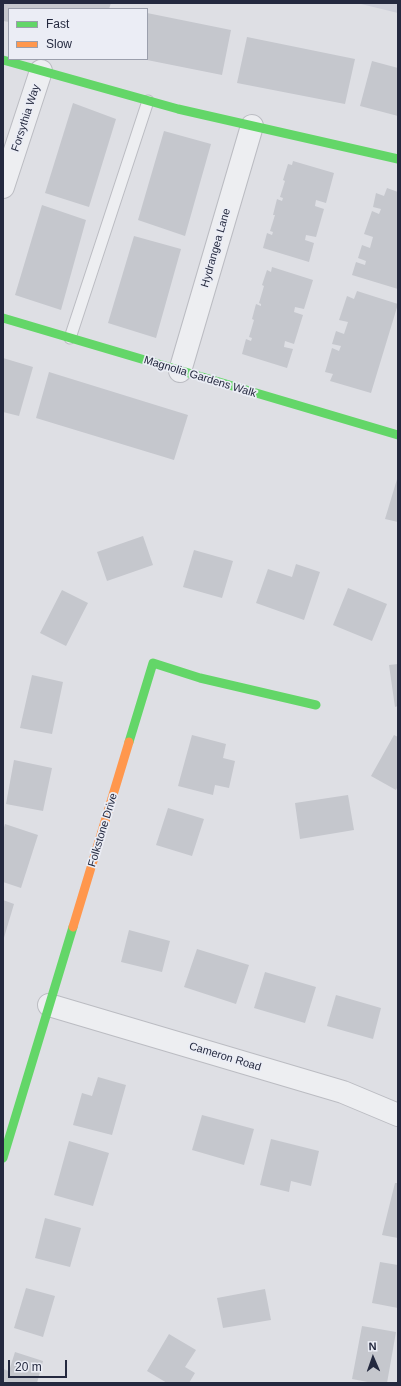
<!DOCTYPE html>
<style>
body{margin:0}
#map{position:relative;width:401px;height:1386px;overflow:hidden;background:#dedfe4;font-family:Arial,sans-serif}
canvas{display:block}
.frame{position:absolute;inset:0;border:4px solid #24293f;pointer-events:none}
.legend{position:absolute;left:8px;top:8px;width:140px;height:52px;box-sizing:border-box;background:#ebedf5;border:1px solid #9b9fac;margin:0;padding:5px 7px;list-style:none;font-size:12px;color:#24293f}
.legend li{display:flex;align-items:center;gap:8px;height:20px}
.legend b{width:20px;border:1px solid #9b9fac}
.north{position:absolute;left:353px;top:1338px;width:40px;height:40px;-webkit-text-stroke:3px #ebedf5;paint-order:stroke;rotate:358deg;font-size:11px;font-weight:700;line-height:16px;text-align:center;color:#24293f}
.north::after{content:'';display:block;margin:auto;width:14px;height:18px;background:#24293f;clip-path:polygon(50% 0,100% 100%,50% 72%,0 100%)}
.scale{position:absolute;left:8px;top:1360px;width:59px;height:18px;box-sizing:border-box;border:2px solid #24293f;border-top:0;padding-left:5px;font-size:12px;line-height:14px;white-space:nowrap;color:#24293f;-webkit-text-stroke:3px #ebedf5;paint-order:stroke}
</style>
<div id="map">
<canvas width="401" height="1386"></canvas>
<div class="frame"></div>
<ul class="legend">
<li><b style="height:5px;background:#63d668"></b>Fast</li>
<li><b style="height:5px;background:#ff974d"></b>Slow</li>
</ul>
<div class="north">N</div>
<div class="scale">20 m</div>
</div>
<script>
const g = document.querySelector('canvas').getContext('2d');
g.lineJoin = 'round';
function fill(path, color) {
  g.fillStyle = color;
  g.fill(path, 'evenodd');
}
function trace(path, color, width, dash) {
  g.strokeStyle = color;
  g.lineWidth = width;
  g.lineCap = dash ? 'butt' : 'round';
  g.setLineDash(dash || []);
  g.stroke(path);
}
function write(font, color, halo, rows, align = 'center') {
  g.font = font + ' Arial,sans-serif';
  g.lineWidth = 3.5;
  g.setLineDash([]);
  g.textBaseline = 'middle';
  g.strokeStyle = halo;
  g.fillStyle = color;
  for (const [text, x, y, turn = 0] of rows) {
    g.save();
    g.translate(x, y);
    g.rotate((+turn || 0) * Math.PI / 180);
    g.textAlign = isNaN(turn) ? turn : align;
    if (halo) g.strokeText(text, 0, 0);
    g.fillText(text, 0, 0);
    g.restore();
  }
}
const built = new Path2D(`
 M357,3H398V13Z`);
const building = new Path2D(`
 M3,3H111L109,9H9V22L3,21Z
 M147,13L231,30L222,75L147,60Z
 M247,37L355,59L345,104L237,83Z
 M372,61L398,68V116L360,106Z
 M73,103L116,119L89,207L45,193Z
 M164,131L211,144L185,236L138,220Z
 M293,161L334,173L326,203L316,200L315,206L324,209L316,237L306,235L305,240L314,243L309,262L263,248L267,233L272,235L273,232L270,231L275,215H273L277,199L282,201L283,198L280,197L285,181L283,180L288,164L292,165Z
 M387,188L398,192V289L352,275L356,262L365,265L366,261L358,258L362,245L370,248L373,237L364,234L372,211L379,214L381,209L373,207L376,193L384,196Z
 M42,205L86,220L61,310L15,295Z
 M134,236L181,249L156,338L108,323Z
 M272,267L313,280L304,309L295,307L294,312L303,315L294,344L285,341L284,347L293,349L287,368L242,354L246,339L251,341L252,338L249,337L254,320L252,319L256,304L261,306V304L259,303L264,286L262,285L267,270L271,272Z
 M357,291L398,304L371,393L330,381L333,374L325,372L332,348L339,351L341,346L332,344L336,331L344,334L348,322L339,320L347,296L354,299Z
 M3,358L33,367L19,416L3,412Z
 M49,372L188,415L174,460L36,418Z
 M398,476V522L385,519Z
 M143,536L153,565L107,581L97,552Z
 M194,550L233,561L222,598L183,587Z
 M296,564L320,572L304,620L256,603L268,569L292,577Z
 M348,588L387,604L372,641L333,625Z
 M62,590L88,603L66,646L40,633Z
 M398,664V706L395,707L389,665Z
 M32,675L63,682L52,734L20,728Z
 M192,735L226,744L223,758L235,761L229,788L215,785L213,795L178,786Z
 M394,735L398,737V786L396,790L371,776Z
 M14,760L52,768L43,811L6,804Z
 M348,795L354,830L300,839L295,803Z
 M168,808L204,819L192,856L156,845Z
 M5,824L38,835L21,888L3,882V831Z
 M3,900L14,904L3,941Z
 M129,930L170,941L162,972L121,962Z
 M197,949L249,965L236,1004L184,987Z
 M265,972L316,987L305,1023L254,1008Z
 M336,995L381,1008L373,1039L327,1026Z
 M98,1077L126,1085L112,1135L73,1125L82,1093L92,1096Z
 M202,1115L254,1129L244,1165L192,1150Z
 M271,1139L319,1151L311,1186L291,1181L289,1192L260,1185Z
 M69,1141L109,1153L93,1206L54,1195Z
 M395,1183H398V1238L382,1235Z
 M45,1218L81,1228L70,1267L35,1258Z
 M380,1262L398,1265V1308L372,1303Z
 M26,1288L55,1296L43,1337L14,1328Z
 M265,1289L271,1320L223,1328L217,1298Z
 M362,1326L396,1332L387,1383H373L352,1379Z
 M169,1334L196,1350L185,1367L195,1373L189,1383H167L147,1371Z
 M15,1352L43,1361L37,1383H3V1369L9,1371Z`);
const lane = new Path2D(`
 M70,338L148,101`);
const street = new Path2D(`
 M3,187L41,71
 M180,371L252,126
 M49,1005L343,1092L398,1115`);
const fast = new Path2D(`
 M3,60L178,109L398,159
 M3,318L398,435
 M129,742L153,663L200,678L316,705
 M3,1158L73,927`);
const slow = new Path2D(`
 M73,927L129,742`);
const streetNames = [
 ["Forsythia Way",26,118,-72],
 ["Hydrangea Lane",216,248,-74],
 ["Magnolia Gardens Walk",200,377,17],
 ["Folkstone Drive",103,830,-73],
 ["Cameron Road",225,1057,17]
];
fill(built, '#ced0da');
fill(building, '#c5c7cd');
trace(lane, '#bbbcc2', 13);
trace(street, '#bbbcc2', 24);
trace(lane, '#edeef1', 11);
trace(street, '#edeef1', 22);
trace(fast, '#63d668', 9);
trace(slow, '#ff974d', 9);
write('11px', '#24293f', '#ebedf5', streetNames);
</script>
